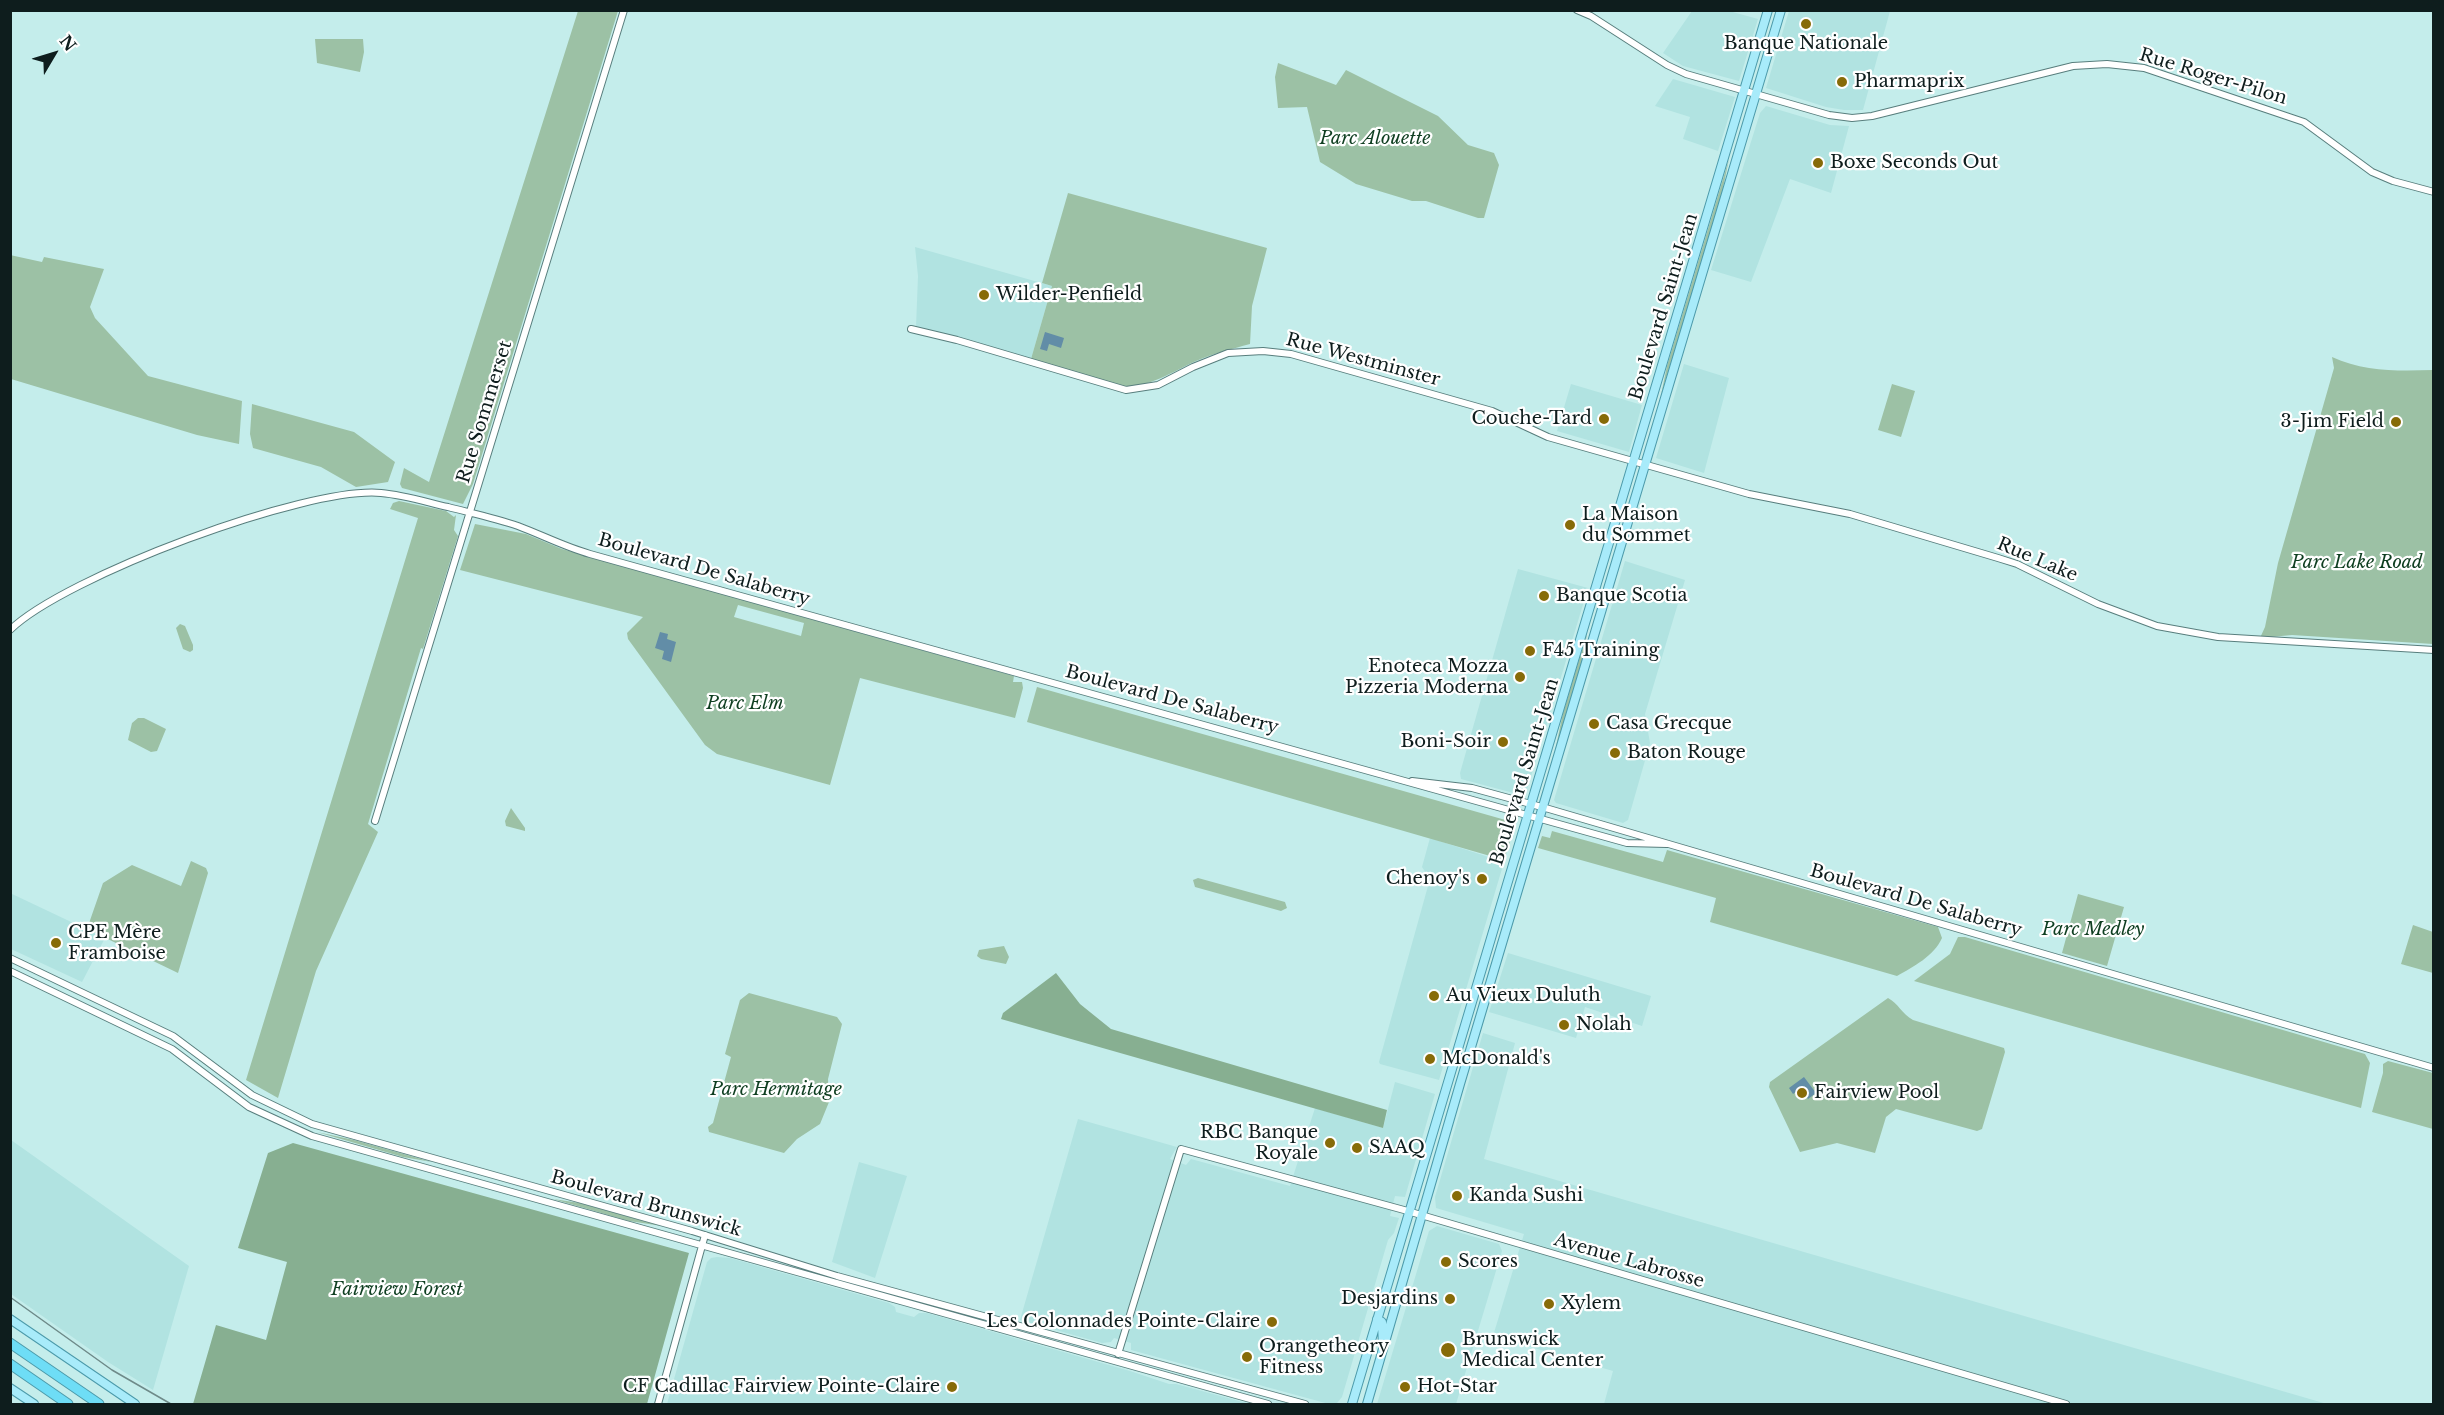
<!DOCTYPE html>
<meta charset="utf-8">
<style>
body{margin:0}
#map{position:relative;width:2444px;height:1415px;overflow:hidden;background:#c4edeb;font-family:"Libre Baskerville",serif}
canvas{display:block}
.frame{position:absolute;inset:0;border:12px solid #0e1d1d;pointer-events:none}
.north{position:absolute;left:24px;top:24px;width:60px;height:60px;-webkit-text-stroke:4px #fff;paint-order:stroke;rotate:52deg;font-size:16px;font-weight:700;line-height:24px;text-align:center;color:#0e1d1d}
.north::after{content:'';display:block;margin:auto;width:21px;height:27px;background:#0e1d1d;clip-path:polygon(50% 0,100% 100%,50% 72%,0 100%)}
</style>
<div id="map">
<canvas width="2444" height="1415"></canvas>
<div class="frame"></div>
<div class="north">N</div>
</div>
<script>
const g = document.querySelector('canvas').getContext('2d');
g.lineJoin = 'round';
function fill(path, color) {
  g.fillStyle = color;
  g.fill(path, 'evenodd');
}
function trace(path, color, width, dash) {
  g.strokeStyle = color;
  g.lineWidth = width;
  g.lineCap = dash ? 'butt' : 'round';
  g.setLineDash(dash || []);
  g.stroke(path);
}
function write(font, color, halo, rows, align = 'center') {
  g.font = font + ' "Libre Baskerville",serif';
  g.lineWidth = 4.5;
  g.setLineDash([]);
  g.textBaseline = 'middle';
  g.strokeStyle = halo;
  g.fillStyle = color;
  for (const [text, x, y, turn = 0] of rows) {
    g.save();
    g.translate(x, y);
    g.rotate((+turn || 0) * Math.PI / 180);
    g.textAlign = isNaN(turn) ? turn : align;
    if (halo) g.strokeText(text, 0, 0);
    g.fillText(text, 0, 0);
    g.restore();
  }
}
const built = new Path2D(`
 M1692,11H1729L1758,19L1739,81L1683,66L1663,53Z
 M1789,11H1890L1863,110H1844L1826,107L1766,88Z
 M1673,79L1735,97L1718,151L1683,139L1690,117L1655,106Z
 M1766,106L1830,125L1849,126L1831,193L1790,179L1751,282L1711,270L1760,113Z
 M915,247L1052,286L1031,359L916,327L918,276Z
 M1684,364L1729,378L1704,473L1656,458Z
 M1571,384L1642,405L1629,452L1557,431Z
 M1625,561L1685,580L1645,714L1650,743L1628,820L1623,823L1556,803L1554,800Z
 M1518,569L1588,588L1525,796L1461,779L1460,773Z
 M1430,838L1504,862L1439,1080L1380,1064L1379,1062L1428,886L1430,879L1422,867Z
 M10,893L105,938L82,982L11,949Z
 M1508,953L1651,996L1642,1026L1585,1007L1576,1038L1489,1012Z
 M1483,1033L1515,1043L1484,1159L2327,1404H1604L1613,1371L1493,1336L1524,1234L1436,1208L1435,1197Z
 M1395,1082L1435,1094L1405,1197L1395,1196L1390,1216L1399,1218L1394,1233L1388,1240L1342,1397L1337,1403L1329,1404L1131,1350V1343L1114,1338L1111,1342L1102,1343L1020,1320L1078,1119L1177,1147L1170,1159L1186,1165L1191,1159L1290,1186L1315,1108L1383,1128Z
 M11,1140L189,1266L153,1390L108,1362L11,1294Z
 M859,1162L907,1176L875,1278L832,1262Z
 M1437,1226L1499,1244L1502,1251L1456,1404H1377L1429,1231Z
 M717,1257L730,1258L889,1303L895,1307L896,1312L914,1317L919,1313H927L1130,1371L1169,1384H1176L1250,1404H667L707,1262L711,1258Z`);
const green = new Path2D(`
 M578,11H618L473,484L463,504L402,488L400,484L404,468L429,482Z
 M315,39H363L364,52L360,72L317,63Z
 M1278,63L1336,85L1346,70L1438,116L1468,145L1494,153L1499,165L1484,218H1478L1426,201H1412L1356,184L1320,162L1307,107L1278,108L1275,77Z
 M1729,159L1721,198L1661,395L1667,366Z
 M1068,193L1267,248L1252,306L1250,344C1232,349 1214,353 1196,361C1172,372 1150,387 1122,387L1031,359L1052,286L1042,283Z
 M10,255L42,262L44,257L104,269L90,307L95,318L148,376L242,401L239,444L197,435L11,379Z
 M2332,357C2364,372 2399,371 2433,370V644L2292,635L2260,638L2265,627L2278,563L2334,368Z
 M1892,384L1915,391L1901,437L1878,430Z
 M252,404L354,432L395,462L388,482L356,487L321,467L253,448L250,434Z
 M399,501L446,511L454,517L456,515L454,530L458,536L423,649L421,648L368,824L378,832L316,971L278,1098L246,1080L418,518L390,509L393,503Z
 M475,524L526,534L562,549L1014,676L1013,682H1022L1023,688L1015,718L860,678L830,785L717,754L705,745L628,639L627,633L643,617L460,570ZM738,605L804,623L801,636L734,617Z
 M180,624L185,626L193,645V650L190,652L183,649L176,628Z
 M1587,633L1584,654L1555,751L1563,713Z
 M1037,687L1516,823L1504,860L1027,722Z
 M138,718H144L166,729L157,751L151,752L128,740L132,723Z
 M511,808L525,828V831L506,826L505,821Z
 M1552,831L1663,862L1667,850L1938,927L1942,938C1934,956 1913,967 1897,976L1710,922L1716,898L1538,848L1542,836L1550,838Z
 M191,861L206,868L208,873L178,973L87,929L103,883L132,865L181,886Z
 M1198,878L1285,902L1287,908L1281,911L1195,887L1193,880Z
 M2078,894L2124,907L2107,966L2062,953Z
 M2413,925L2433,932V973L2401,964Z
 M1958,937H1965L2365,1054L2370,1063L2361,1108L1914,981L1950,954Z
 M1004,946L1009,957L1006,964L981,959L977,956L979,950Z
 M749,993L837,1017L842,1024L828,1079L829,1102L820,1124L797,1139L784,1153L709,1132L708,1127L713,1123L731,1057L725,1054L740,1000Z
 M1888,998C1898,1003 1902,1014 1913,1020L2004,1048L2005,1052L1982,1129L1977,1131L1896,1109L1886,1117L1875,1153L1837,1143L1800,1152L1769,1087L1770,1082Z
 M2388,1061L2433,1073V1129L2372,1112L2383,1073V1064Z
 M317,1132L354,1140L432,1162L403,1157Z
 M553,1199L580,1203L662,1226L629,1221Z`);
const forest = new Path2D(`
 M1056,973L1080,1004L1111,1029L1387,1110L1383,1128L1001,1019L1003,1013Z
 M293,1143L689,1253L647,1404H193L216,1325L266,1340L287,1262L238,1248L268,1153Z`);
const water = new Path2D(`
 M1045,332L1064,338L1061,348L1049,344L1047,351L1040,349Z
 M660,632L668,634L667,639L676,642L671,662L662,659L664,651L655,648Z
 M1804,1077L1816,1093L1808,1099L1800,1089L1793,1094L1789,1088Z`);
const minor = new Path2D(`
 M1577,10L1591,16L1667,65L1686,74L1829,115L1852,118L1872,116L2073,66L2107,64L2144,68L2304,122L2372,172L2393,181L2434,192
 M911,329L957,340L1126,390L1158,385L1193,367L1228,353L1263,351L1291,354L1492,411L1548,437L1749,494L1850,514L1998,558L2017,564L2098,604L2157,626L2218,637L2434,650
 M10,630C64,577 306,486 381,493C404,495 426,502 448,507C471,513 495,518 518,526C542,535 565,547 590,554L1627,843L1667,844
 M1412,781L1472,788L1549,809L2434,1068
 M375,821L624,10
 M10,958L173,1036L252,1095L312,1124L692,1231L837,1276L1305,1404
 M10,971L172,1049L249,1107L312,1136L1268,1404
 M1118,1354L1181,1149L1404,1210L2066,1404
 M658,1404L705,1235`);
const major = new Path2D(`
 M10,1319L135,1404
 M1377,1319L1382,1322L1383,1348
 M10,1388L34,1404
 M1352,1404L1768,10
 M1367,1404L1460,1084L1781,10`);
const highway = new Path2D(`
 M10,1343L99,1404
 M10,1364L68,1404`);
const tram = new Path2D(`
 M10,1297L112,1370L171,1404`);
const markers = [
 [1806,24,6,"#876b08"],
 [1842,82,6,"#876b08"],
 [1818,163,6,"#876b08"],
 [984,295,6,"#876b08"],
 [1604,419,6,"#876b08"],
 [2396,422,6,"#876b08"],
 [1570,525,6,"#876b08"],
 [1544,596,6,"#876b08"],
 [1530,651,6,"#876b08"],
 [1520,677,6,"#876b08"],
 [1594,724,6,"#876b08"],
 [1503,742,6,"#876b08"],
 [1615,753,6,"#876b08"],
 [1482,879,6,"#876b08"],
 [56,943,6,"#876b08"],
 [1434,996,6,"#876b08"],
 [1564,1025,6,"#876b08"],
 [1430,1059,6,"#876b08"],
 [1802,1093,6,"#876b08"],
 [1330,1143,6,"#876b08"],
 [1357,1148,6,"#876b08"],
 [1457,1196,6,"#876b08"],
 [1446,1262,6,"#876b08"],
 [1450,1299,6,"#876b08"],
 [1549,1304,6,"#876b08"],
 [1272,1322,6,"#876b08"],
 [1448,1350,8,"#876b08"],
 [1247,1357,6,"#876b08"],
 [952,1387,6,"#876b08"],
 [1405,1387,6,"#876b08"]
];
const poiNames = [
 ["Banque Nationale",1806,44,"center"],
 ["Pharmaprix",1854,82],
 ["Boxe Seconds Out",1830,163],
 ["Wilder-Penfield",996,295],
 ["Couche-Tard",1592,419,"right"],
 ["3-Jim Field",2384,422,"right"],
 ["La Maison",1582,515],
 ["du Sommet",1582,536],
 ["Banque Scotia",1556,596],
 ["F45 Training",1542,651],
 ["Enoteca Mozza",1508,667,"right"],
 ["Pizzeria Moderna",1508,688,"right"],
 ["Casa Grecque",1606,724],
 ["Boni-Soir",1491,742,"right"],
 ["Baton Rouge",1627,753],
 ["Chenoy's",1470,879,"right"],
 ["CPE Mère",68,933],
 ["Framboise",68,954],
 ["Au Vieux Duluth",1446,996],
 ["Nolah",1576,1025],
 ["McDonald's",1442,1059],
 ["Fairview Pool",1814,1093],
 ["RBC Banque",1318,1133,"right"],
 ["Royale",1318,1154,"right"],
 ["SAAQ",1369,1148],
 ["Kanda Sushi",1469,1196],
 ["Scores",1458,1262],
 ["Desjardins",1438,1299,"right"],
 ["Xylem",1561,1304],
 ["Les Colonnades Pointe-Claire",1260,1322,"right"],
 ["Brunswick",1462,1340],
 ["Medical Center",1462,1361],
 ["Orangetheory",1259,1347],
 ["Fitness",1259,1368],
 ["CF Cadillac Fairview Pointe-Claire",940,1387,"right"],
 ["Hot-Star",1417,1387]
];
const streetNames = [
 ["Rue Roger-Pilon",2213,77,17],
 ["Boulevard Saint-Jean",1664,307,-73],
 ["Rue Westminster",1363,360,15],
 ["Rue Sommerset",485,412,-73],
 ["Rue Lake",2037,560,23],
 ["Boulevard De Salaberry",704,570,16],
 ["Boulevard De Salaberry",1172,700,15],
 ["Boulevard Saint-Jean",1525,772,-73],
 ["Boulevard De Salaberry",1916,901,16],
 ["Boulevard Brunswick",646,1204,16],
 ["Avenue Labrosse",1629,1261,16]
];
const parkNames = [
 ["Parc Alouette",1375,139],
 ["Parc Lake Road",2357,563],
 ["Parc Elm",745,704],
 ["Parc Medley",2093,930],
 ["Parc Hermitage",776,1090],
 ["Fairview Forest",397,1290]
];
fill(built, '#b1e3e1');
fill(green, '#9cc1a5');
fill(forest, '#87af91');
fill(water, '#628da7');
trace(minor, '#587e7d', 8);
trace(major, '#4c9aaa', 10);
trace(highway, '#4c9aaa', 11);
trace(minor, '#fff', 6);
trace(major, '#a8ebfa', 8);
trace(highway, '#6eddf6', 9);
trace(tram, '#6e8a89', 1.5);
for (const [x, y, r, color] of markers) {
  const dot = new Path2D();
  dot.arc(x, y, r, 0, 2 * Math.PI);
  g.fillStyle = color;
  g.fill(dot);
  trace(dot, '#fff', 2);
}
write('18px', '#0e1d1d', '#fff', poiNames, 'left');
write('18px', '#0e1d1d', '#fff', streetNames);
write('italic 18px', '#0e3e20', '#fff', parkNames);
</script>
